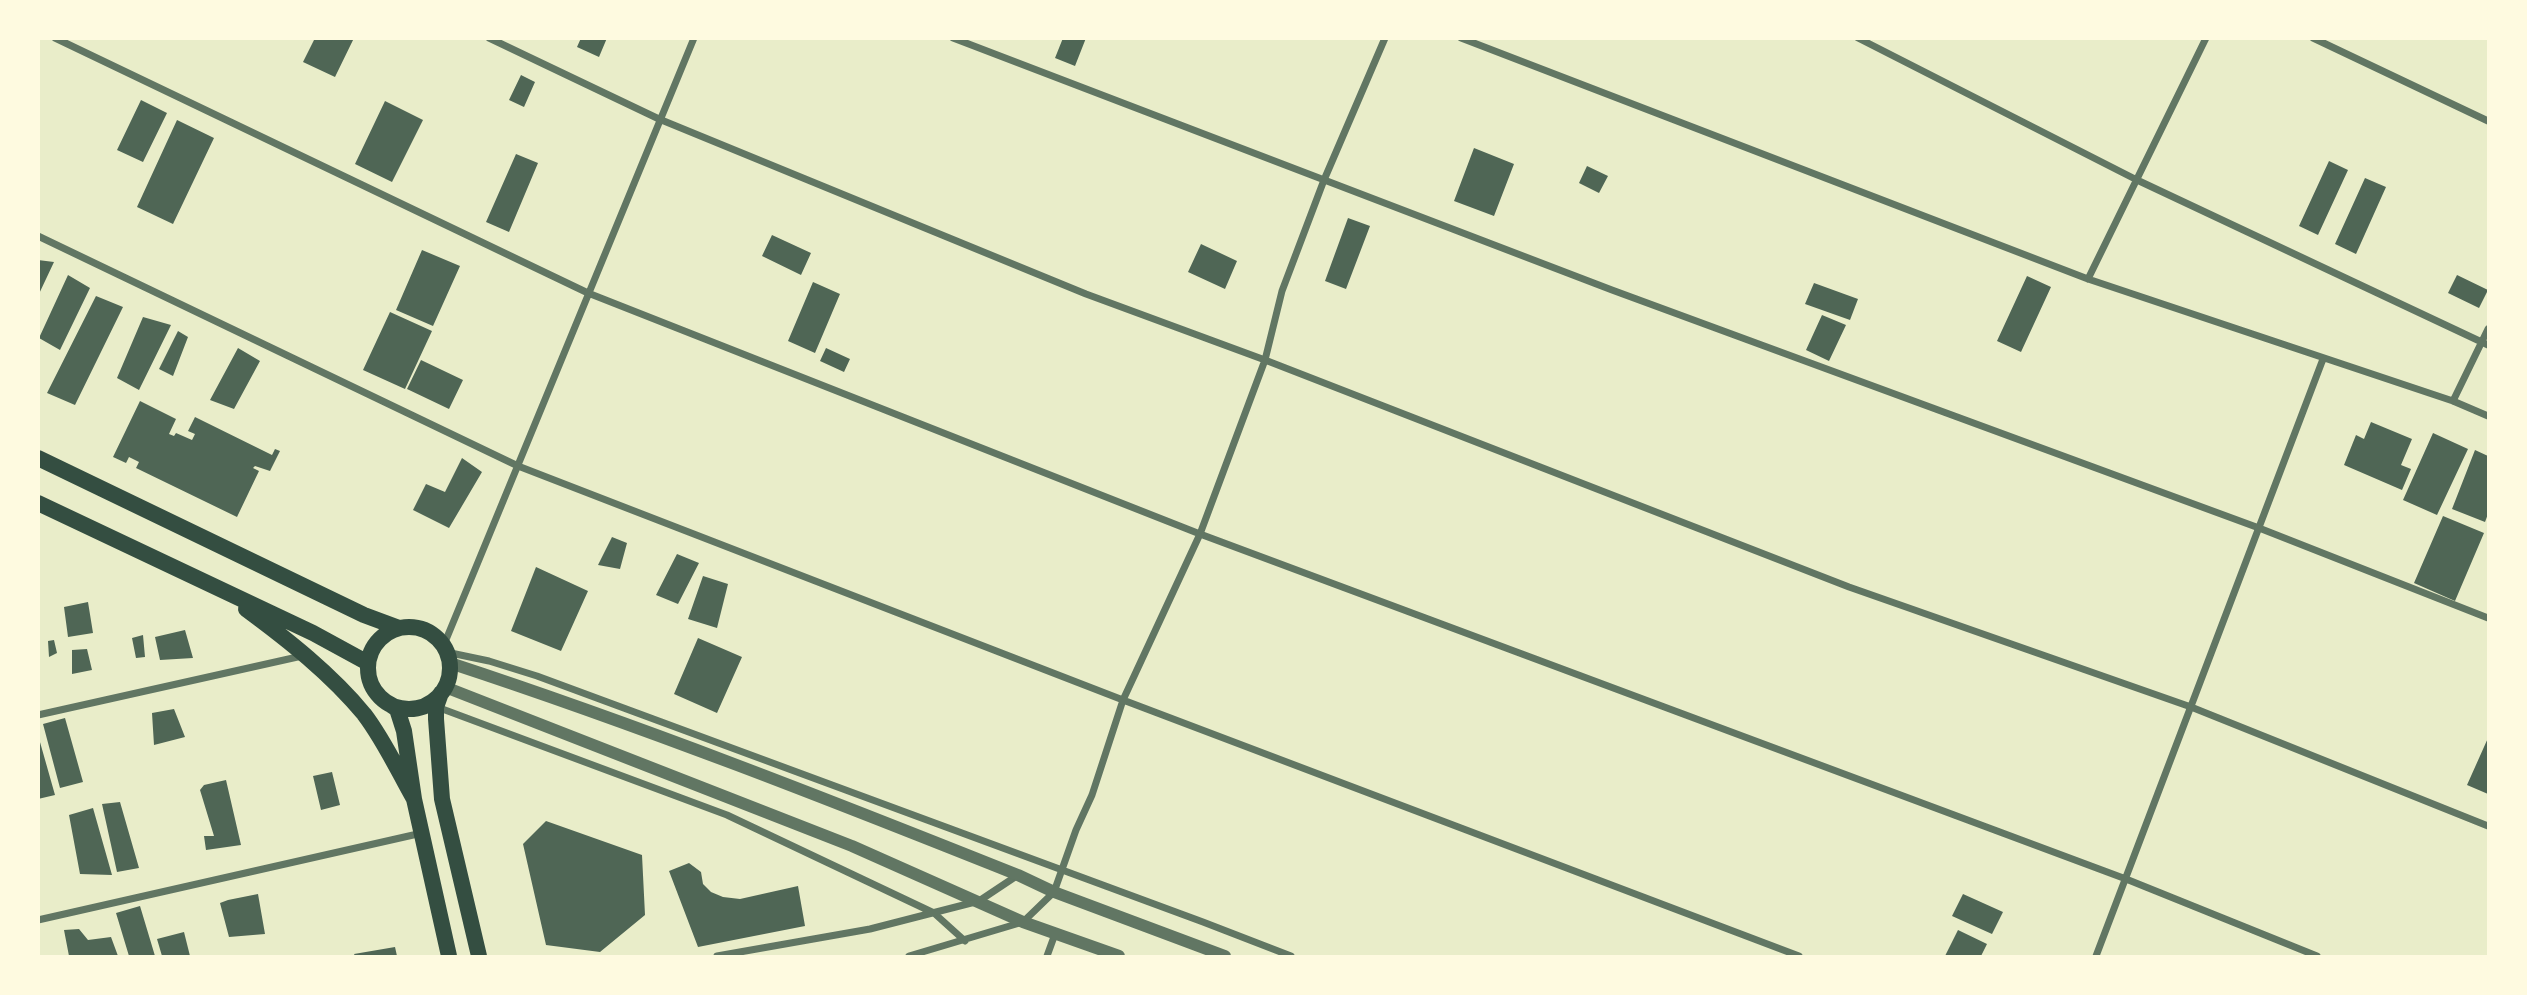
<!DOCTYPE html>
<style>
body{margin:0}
#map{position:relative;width:2527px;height:995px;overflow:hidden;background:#e9edc9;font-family:"Roboto Condensed",sans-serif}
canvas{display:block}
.frame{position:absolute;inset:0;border:40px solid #fefae0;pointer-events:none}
</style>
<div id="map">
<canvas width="2527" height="995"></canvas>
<div class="frame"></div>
</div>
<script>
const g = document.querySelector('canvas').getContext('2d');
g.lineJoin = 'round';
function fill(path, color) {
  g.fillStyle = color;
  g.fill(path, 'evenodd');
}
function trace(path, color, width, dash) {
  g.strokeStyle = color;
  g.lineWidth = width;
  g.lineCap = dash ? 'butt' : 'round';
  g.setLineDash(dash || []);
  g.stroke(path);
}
const building = new Path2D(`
 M315,38H354L335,77L303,62Z
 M581,38H607L599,57L577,47Z
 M1063,38H1086L1075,66L1055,58Z
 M521,75L535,82L524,107L509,100Z
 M141,100L167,113L143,162L117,150Z
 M385,101L423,120L392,182L355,164Z
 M177,120L214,138L173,224L137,207Z
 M1474,148L1514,164L1494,216L1454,201Z
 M516,154L538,163L509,232L486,222Z
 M2329,161L2348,170L2318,235L2299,226Z
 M1587,166L1608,176L1599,193L1579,183Z
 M2365,178L2386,187L2356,254L2335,244Z
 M1348,218L1370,226L1346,289L1325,281Z
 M772,235L811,253L801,275L762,256Z
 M1201,244L1237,261L1225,289L1188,272Z
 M422,250L460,266L433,326L396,310Z
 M38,260L54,262L38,296Z
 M68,275L90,288L60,350L39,338Z
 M2457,275L2488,290L2479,308L2448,293Z
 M2027,276L2051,287L2021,352L1997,341Z
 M813,282L840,294L815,353L788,341Z
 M1814,283L1858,299L1850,320L1805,304Z
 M96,296L123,307L75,405L47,393Z
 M390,312L432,331L405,389L363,370Z
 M1822,315L1846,325L1829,361L1806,350Z
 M143,317L171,325L139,390L117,378Z
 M178,331L188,337L173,376L159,369Z
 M238,348L260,361L234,409L210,400Z
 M826,348L850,359L844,372L820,361Z
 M421,360L463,380L449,409L407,389Z
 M140,401L176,419L169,434L174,436L176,433L192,440L195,434L188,431L195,417L272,455L275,449L280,451L270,471L255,466L253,468L259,471L237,517L136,468L139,462L129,457L126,463L113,457Z
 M2371,422L2412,439L2401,465L2411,469L2402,490L2344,465L2356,435L2364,439Z
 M2433,433L2468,449L2437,515L2403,500Z
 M2475,450L2488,456V514L2485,522L2452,509Z
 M462,458L482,472L449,528L413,510L426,484L445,492Z
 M2443,516L2484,533L2455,601L2414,583Z
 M612,537L627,543L620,569L598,565Z
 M677,554L699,563L678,604L656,595Z
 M536,567L588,591L561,651L511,631Z
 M703,576L728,584L717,628L688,619Z
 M88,602L93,633L68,637L64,607Z
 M185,630L193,658L160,660L155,637Z
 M143,635L145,657L136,658L132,638Z
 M698,638L742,657L717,713L674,694Z
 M54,640L57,653L49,657L48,641Z
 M87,649L92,670L72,674V650Z
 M174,709L185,737L154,745L152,713Z
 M65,718L83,782L60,788L43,724Z
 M38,735L55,795L38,799Z
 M2488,738V794L2467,785Z
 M332,772L340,805L321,810L313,776Z
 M226,780L241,845L206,850L204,836H214L200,790L204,785Z
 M120,802L139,868L117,872L102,804Z
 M93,808L112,875L80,874L69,815Z
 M546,821L642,855L645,915L600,952L546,945L523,844Z
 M689,863L701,872L703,884L711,892L723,897L740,899L798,886L805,926L698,947L669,871Z
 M258,894L265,934L229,937L220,903L228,900Z
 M1963,894L2003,912L1992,934L1952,916Z
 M140,906L155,956H129L116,913Z
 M79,929L88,940L111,937L118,956H69L64,930Z
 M1958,930L1987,944L1981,956H1945Z
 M184,932L190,956H162L157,939Z
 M395,947L397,956H355L354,954Z`);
const minor = new Path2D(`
 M55,38L588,293L1200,534L2126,879L2317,956
 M489,38L659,119L1086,294L1265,360L1849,587L2191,707L2488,826
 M953,38L1612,290L2259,528L2488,618
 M1461,38L2088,279L2453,401L2488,416
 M1858,38L2137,180L2488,345
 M2313,38L2488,121
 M38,236L518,466L1123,700L1799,956
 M2088,279L2206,38
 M2453,401L2488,329
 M443,647L694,38
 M446,652L489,661L537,676L1203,922L1291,956
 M437,707L727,815L934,913L965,941
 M38,715L302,656
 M38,920L422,833
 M717,956L870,929L979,901L1018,875
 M909,956L1023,922L1054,892L1076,830L1092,795L1123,700L1200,534L1265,360L1282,291L1324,180L1385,38
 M1047,956L1055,934
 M2096,956L2323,359`);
const tertiary = new Path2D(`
 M450,663C642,726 830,800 1018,875L1054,892L1225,956
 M445,687L852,846L1023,922L1119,956`);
const primary = new Path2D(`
 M38,458L364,615L399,628
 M38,503L313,633L368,663
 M246,609C288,640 331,674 364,714C384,740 398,771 414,799
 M368 668a41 41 0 1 1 82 0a41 41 0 1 1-82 0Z
 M441,693L436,707V719L442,799L479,956
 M391,705L397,709L404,731L414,799L449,956`);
fill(building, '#4f6655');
trace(minor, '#617663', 7);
trace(tertiary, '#617663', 12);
trace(primary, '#344e41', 16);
</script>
